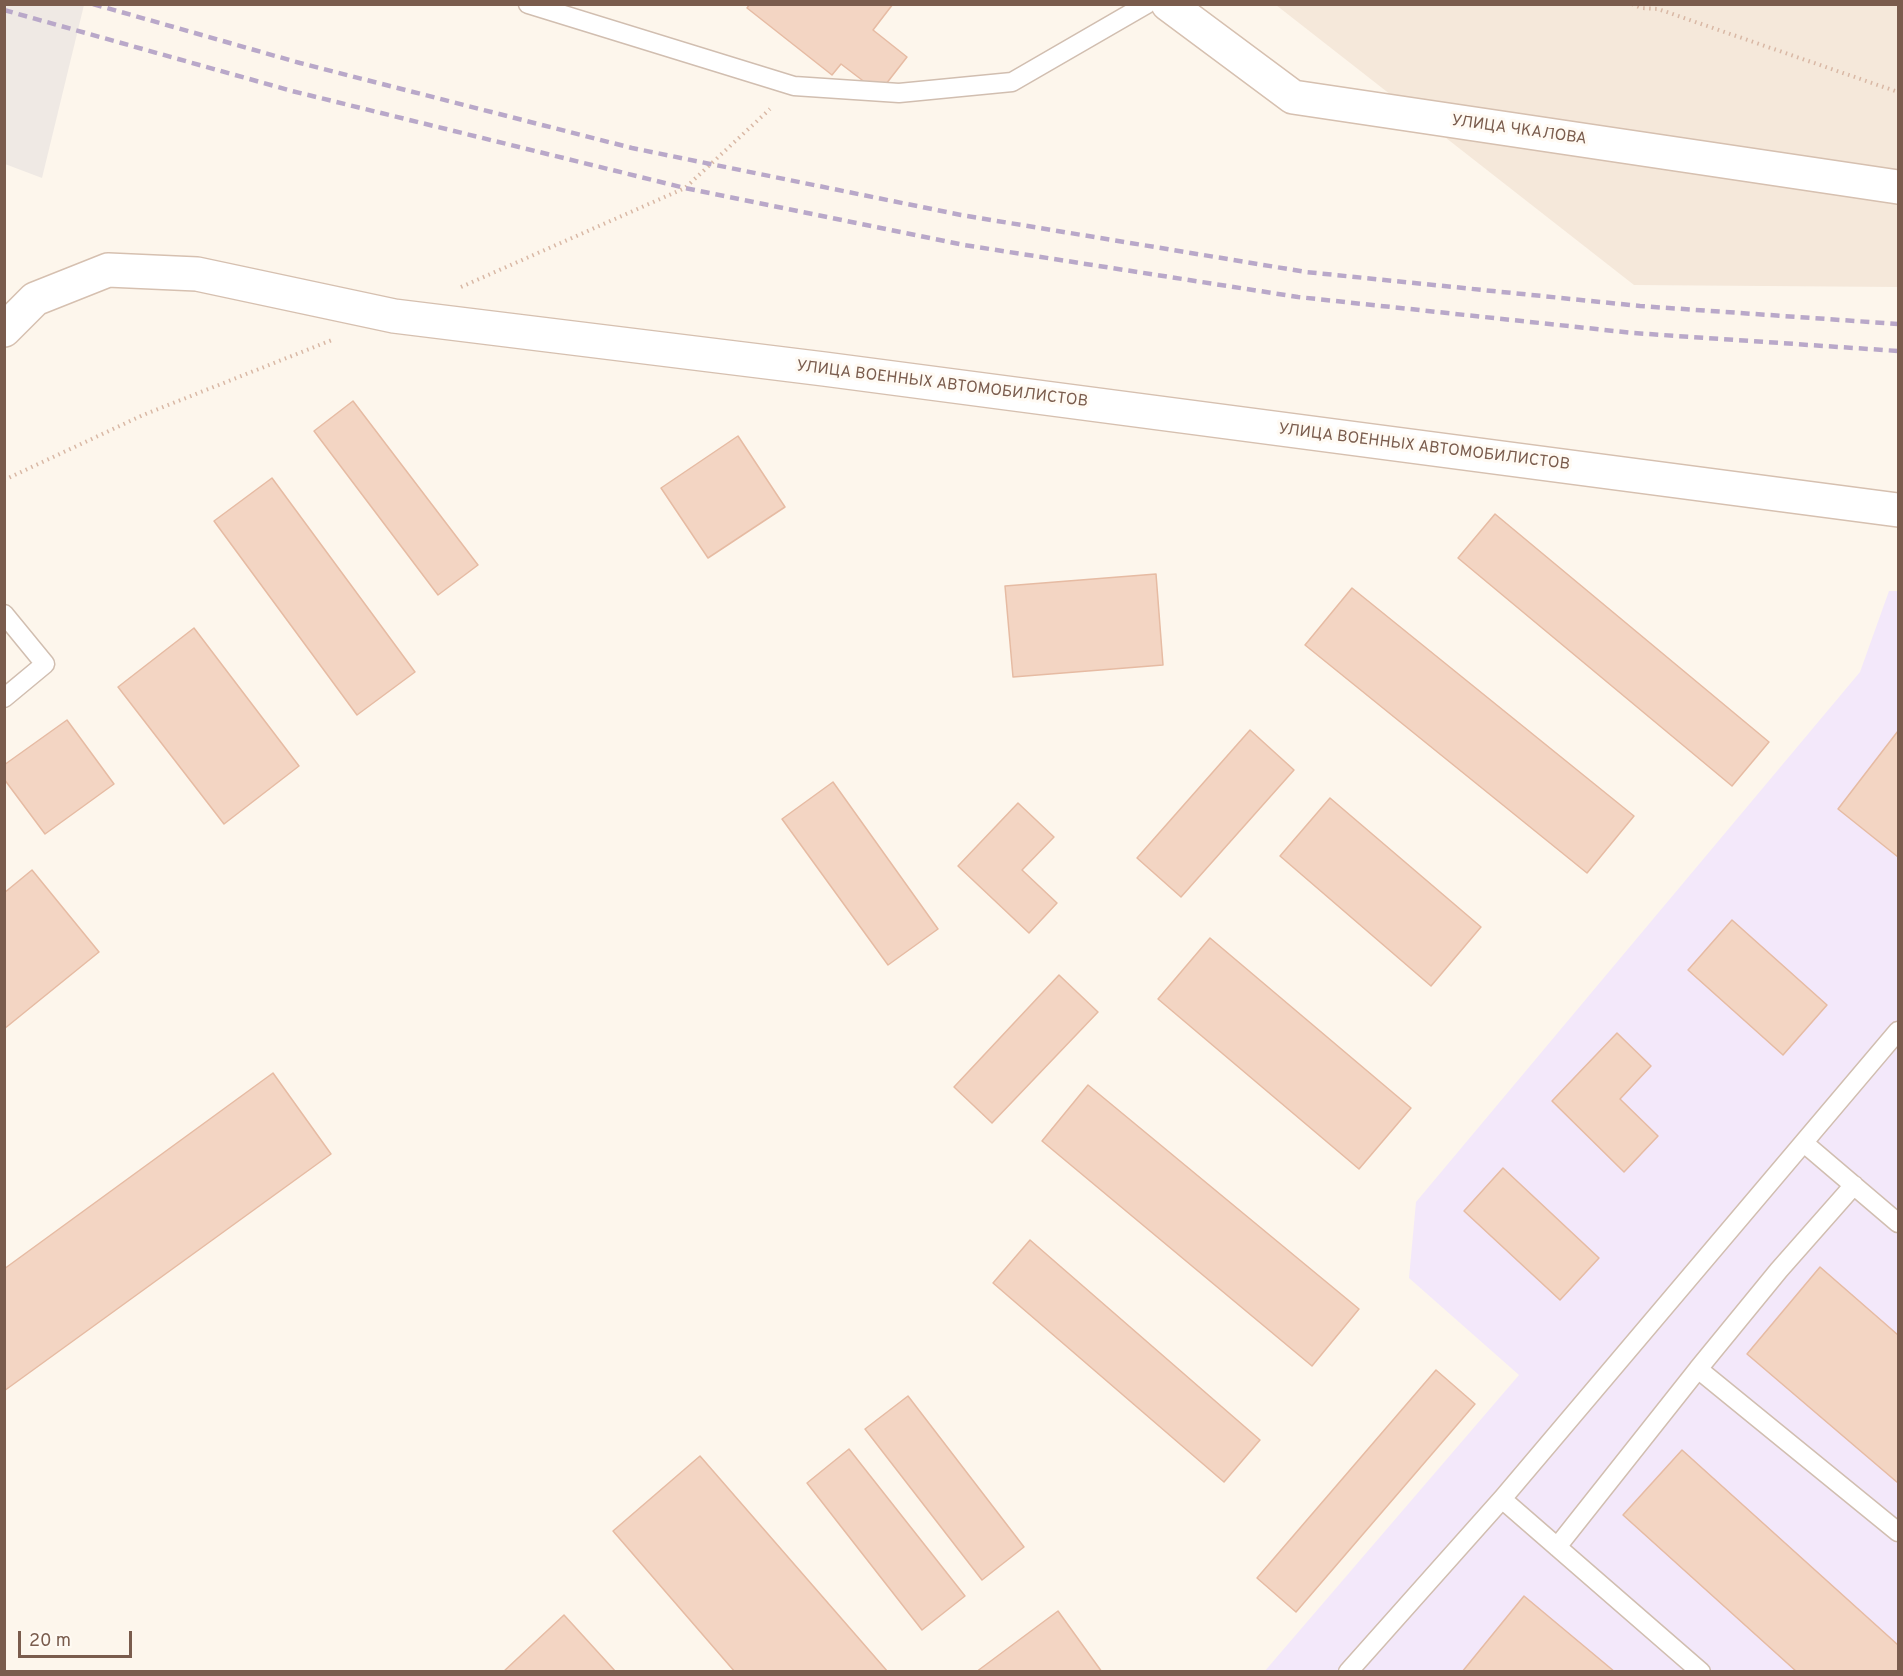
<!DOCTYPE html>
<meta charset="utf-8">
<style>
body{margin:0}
#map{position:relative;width:1903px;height:1676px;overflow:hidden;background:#fdf6ec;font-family:Overpass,sans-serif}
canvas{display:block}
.frame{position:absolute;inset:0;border:6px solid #7a5c4d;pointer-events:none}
.scale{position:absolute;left:18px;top:1631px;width:114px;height:27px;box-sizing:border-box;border:3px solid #7a5c4d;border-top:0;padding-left:8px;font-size:18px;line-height:21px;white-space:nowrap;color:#7a5c4d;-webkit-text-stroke:4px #fffaf3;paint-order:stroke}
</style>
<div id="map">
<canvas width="1903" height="1676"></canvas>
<div class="frame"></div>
<div class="scale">20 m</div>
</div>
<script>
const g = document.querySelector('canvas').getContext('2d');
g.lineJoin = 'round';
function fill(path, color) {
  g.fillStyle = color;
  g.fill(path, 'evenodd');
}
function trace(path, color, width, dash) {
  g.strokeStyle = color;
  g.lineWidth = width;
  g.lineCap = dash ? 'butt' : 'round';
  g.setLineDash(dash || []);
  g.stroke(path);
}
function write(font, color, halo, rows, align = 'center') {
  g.font = font + ' Overpass,sans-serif';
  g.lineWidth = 6;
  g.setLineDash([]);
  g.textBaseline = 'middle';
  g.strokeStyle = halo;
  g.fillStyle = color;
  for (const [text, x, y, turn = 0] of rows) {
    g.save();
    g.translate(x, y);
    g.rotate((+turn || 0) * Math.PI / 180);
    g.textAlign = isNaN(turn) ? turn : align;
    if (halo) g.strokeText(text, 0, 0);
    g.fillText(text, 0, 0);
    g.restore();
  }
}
const residential = new Path2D(`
 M1276,5H1898V287L1634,285Z`);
const industrial = new Path2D(`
 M4,5H84L42,178L5,164Z`);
const education = new Path2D(`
 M1889,591H1898V1671L1264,1672L1519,1375L1409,1278L1416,1202L1860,672Z`);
const building = new Path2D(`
 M750,4H893L873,30L907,57L879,93L841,64L832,75L747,8Z
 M353,401L478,565L438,595L314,431Z
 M738,436L785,507L708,558L661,488Z
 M272,478L415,672L357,715L214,521Z
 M1495,514L1769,742L1732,786L1458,558Z
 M1156,574L1163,665L1013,677L1005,586Z
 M1352,588L1634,816L1587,873L1305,645Z
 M194,628L299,766L224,824L118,687Z
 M67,720L114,784L45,834L4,779V765Z
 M1250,730L1294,770L1181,897L1137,858Z
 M1898,731V857L1838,809Z
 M833,782L938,929L888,965L782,819Z
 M1330,798L1481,927L1431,986L1280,856Z
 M1018,803L1054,837L1022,870L1057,903L1029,933L958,866Z
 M32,870L99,952L4,1029V893Z
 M1732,920L1827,1005L1783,1055L1688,970Z
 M1210,938L1411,1108L1359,1169L1158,999Z
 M1059,975L1098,1012L992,1123L954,1087Z
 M1617,1033L1651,1066L1620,1099L1658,1136L1624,1172L1552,1101Z
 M273,1073L331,1154L4,1391V1269Z
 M1088,1085L1359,1309L1312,1366L1042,1141Z
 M1503,1168L1599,1258L1560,1300L1464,1211Z
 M1030,1240L1260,1440L1224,1482L993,1283Z
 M1820,1267L1898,1335V1483L1747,1354Z
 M1436,1370L1475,1404L1296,1612L1257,1578Z
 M908,1396L1024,1547L982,1580L865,1429Z
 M849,1449L965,1596L922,1630L807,1483Z
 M1682,1450L1898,1645V1672H1797L1623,1515Z
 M700,1456L888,1672H735L613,1531Z
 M1524,1596L1615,1672H1462Z
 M1058,1611L1102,1672H976Z
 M564,1615L616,1672H503Z`);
const path = new Path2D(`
 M1632,4L1641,8L1658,9L1898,92
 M461,287L685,188L770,109
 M4,480L143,415L332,340`);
const lane = new Path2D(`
 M528,4L794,86L899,93L1012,82L1147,4
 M4,614L45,664L4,698
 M1804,1143L1898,1223
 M1698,1369L1779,1270L1854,1185
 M1502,1499L1701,1672
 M1557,1547L1698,1369L1898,1532
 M1348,1672L1502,1499L1898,1031`);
const secondary = new Path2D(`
 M1168,4L1293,97L1898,187
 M4,330L35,299L108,270L197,274L394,316L824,369L1898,510`);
const rail = new Path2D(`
 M93,4L300,63L632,148L961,215L1306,272L1640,306L1898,324
 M4,10L292,91L685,188L964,245L1298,297L1633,333L1898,351`);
const streetNames = [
 ["УЛИЦА ЧКАЛОВА",1519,131,8],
 ["УЛИЦА ВОЕННЫХ АВТОМОБИЛИСТОВ",942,385,7],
 ["УЛИЦА ВОЕННЫХ АВТОМОБИЛИСТОВ",1424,448,7]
];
fill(residential, '#f5e8da');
fill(industrial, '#efe9e4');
fill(education, '#f3e8fa');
fill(building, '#f3d5c3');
trace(building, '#e6bba3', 1.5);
trace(lane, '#d1beb0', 21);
trace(secondary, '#d6c0b0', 36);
trace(path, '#d9b8a5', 4, [1.5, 4.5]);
trace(lane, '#fff', 18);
trace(secondary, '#fff', 33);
trace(rail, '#b9a8c9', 4.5, [9, 6]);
write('16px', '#7a5c4d', '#fffaf3', streetNames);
</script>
